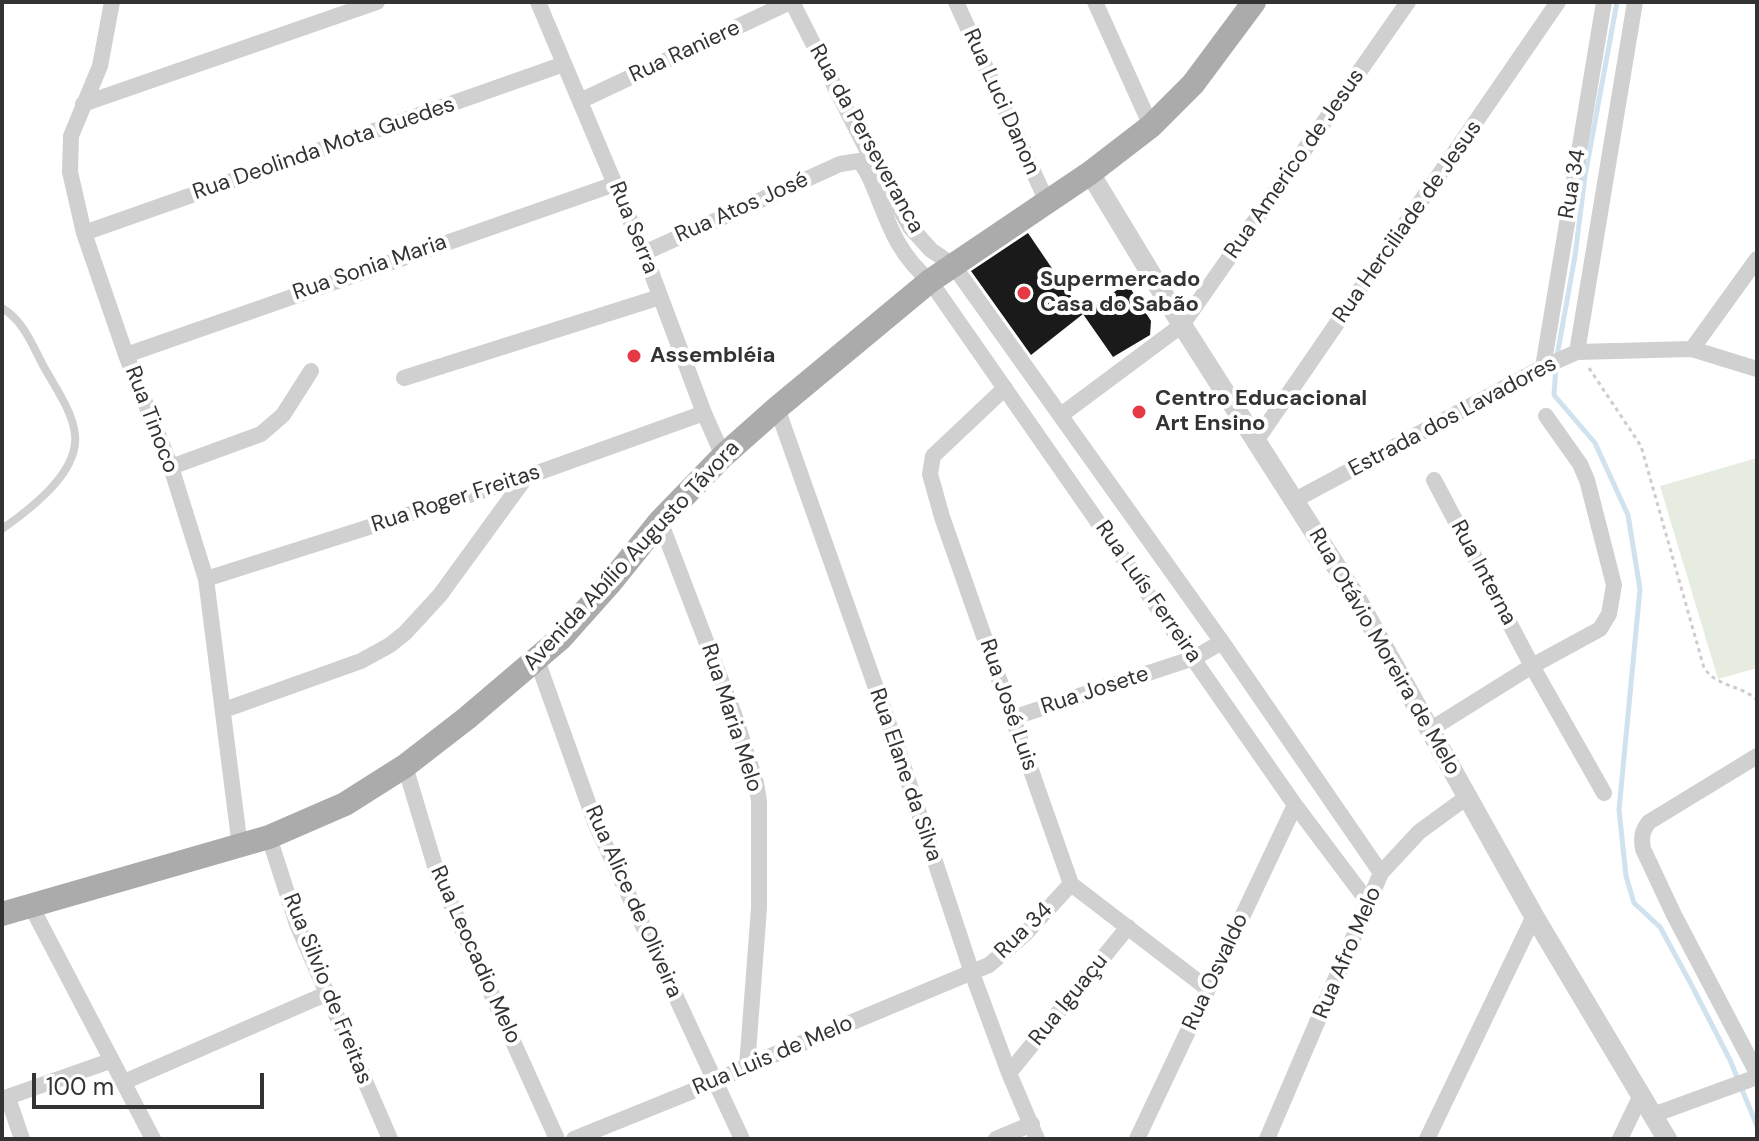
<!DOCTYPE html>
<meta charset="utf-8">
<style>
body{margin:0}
#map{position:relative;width:1759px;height:1141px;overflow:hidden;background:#fff;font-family:"DM Sans",sans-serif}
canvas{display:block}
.frame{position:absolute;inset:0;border:4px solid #333;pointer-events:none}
.scale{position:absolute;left:32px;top:1073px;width:232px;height:36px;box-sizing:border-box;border:4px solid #333;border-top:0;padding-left:10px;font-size:24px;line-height:28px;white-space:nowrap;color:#333;-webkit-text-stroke:6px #fff;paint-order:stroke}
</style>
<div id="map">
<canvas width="1759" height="1141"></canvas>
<div class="frame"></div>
<div class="scale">100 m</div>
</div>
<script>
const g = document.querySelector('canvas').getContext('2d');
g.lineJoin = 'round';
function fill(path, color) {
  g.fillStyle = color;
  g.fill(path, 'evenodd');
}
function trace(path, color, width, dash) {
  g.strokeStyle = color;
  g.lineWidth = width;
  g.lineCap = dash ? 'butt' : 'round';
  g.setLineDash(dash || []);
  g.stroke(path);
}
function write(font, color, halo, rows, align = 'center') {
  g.font = font + ' "DM Sans",sans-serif';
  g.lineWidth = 8;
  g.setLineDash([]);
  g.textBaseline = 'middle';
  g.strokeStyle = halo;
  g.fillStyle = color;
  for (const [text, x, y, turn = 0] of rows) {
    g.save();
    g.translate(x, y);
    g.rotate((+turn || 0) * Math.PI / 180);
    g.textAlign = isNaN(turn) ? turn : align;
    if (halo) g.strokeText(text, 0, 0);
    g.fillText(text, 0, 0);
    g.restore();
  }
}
const green = new Path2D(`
 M1757,458V668L1718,679L1660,486Z`);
const stream = new Path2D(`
 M1557,356L1575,256L1585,176L1617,2
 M1556,366L1554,395L1595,443L1628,515L1640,589L1619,810L1626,876L1634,903L1660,927L1691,984L1730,1060L1757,1126`);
const building = new Path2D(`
 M1028,233L1083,314L1031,355L971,271Z
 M1127,283L1151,321L1150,335L1113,357L1083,314Z`);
const path = new Path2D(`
 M1589,368L1641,446L1704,668C1717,687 1741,685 1757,700`);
const service = new Path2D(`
 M2,308C24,321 32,345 44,367C55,387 73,412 75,435C79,473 29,510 2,529`);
const minor = new Path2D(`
 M112,2L100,66L71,136L70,172L84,233L126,355L171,467L206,579L240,847
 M538,2L644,253L704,413L723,456
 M792,2L868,152L910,227L931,250L953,265L1222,642L1381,873
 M956,2L1047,202
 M1095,2L1151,126
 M580,101L790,2
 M83,104L377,2
 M84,233L564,64
 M644,253L840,164L859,161C868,171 872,183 877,195C891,230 900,256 930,281L1295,805L1368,902
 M1692,349L1757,259
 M1577,352L1635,2
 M126,355L615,184
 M1543,367L1604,2
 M404,378L660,297
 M1005,388L933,456L930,474L942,517L1071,884L1208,989
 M777,408L898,750L972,973L1009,1073L1037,1139
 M1061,415L1182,325L1408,2
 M1256,441L1558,2
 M171,467L261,434L283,415L311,371
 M1434,480L1532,666L1604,793
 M1295,500L1543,367L1577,352L1692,349L1757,369
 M660,521L734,714L756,783L759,801V908L747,1066
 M206,579L526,477L704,413
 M537,660L596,825L742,1139
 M224,710L361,661L390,645L405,633L440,595L526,477
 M1012,718L1194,658L1222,642
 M1428,731L1532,666L1600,629L1609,614L1614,585L1587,480L1580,464L1546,416
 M1757,756L1649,822C1642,831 1641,837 1643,849L1674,915L1757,1073
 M405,766L437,873L557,1139
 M269,837L297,924L390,1139
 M31,906L153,1139
 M1009,1073L1128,927
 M124,1082L326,994
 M8,1098L22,1139
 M2,1099L110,1061
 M1653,1115L1757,1077
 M574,1139L715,1082L747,1066L989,965L1024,935L1071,884
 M996,1139L1032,1124
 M1137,1139L1295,805
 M1267,1139L1381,873L1419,832L1467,797
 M1427,1139L1534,916
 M1620,1139L1641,1095`);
const tertiary = new Path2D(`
 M1090,173L1182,325L1355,596L1534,916L1667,1139`);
const primary = new Path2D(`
 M2,914L269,837L345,804L405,766L467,718L561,638L611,582L660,521L723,456L777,408L930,281L1090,173L1151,126L1193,84L1254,2`);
const markers = [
 [1024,293,8,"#e63946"],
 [634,356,8,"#e63946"],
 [1139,412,8,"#e63946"]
];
const streetNames = [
 ["Rua Raniere",685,52,-25],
 ["Rua Luci Danon",1001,102,66],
 ["Rua da Perseveranca",866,139,61],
 ["Rua Deolinda Mota Guedes",324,149,-19],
 ["Rua Americo de Jesus",1295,164,-55],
 ["Rua 34",1573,184,-80],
 ["Rua Atos José",742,208,-24],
 ["Rua Herciliade de Jesus",1408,222,-55],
 ["Rua Serra",633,228,68],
 ["Rua Sonia Maria",370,268,-19],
 ["Estrada dos Lavadores",1453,417,-28],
 ["Rua Tinoco",151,420,69],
 ["Rua Roger Freitas",456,499,-18],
 ["Avenida Abílio Augusto Távora",632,556,-47],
 ["Rua Interna",1483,573,62],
 ["Rua Luís Ferreira",1148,592,55],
 ["Rua Otávio Moreira de Melo",1384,652,60],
 ["Rua Josete",1095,691,-18],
 ["Rua José Luis",1008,705,71],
 ["Rua Maria Melo",731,718,72],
 ["Rua Elane da Silva",905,775,71],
 ["Rua Alice de Oliveira",633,902,66],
 ["Rua 34",1024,931,-44],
 ["Rua Afro Melo",1348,953,-67],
 ["Rua Leocadio Melo",475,955,66],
 ["Rua Osvaldo",1216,972,-65],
 ["Rua Silvio de Freitas",327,989,68],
 ["Rua Iguaçu",1069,1000,-51],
 ["Rua Luis de Melo",773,1056,-23]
];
const poiNames = [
 ["Supermercado",1040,280],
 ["Casa do Sabão",1040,305],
 ["Assembléia",650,356],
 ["Centro Educacional",1155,399],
 ["Art Ensino",1155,424]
];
fill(green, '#e6ecdf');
trace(stream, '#cfe2ee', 5);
fill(building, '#1a1a1a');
trace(path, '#cdcdcd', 3, [4, 4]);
trace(service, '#d0d0d0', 8);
trace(minor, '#d0d0d0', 16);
trace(tertiary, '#d0d0d0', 20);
trace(primary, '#ababab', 24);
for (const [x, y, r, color] of markers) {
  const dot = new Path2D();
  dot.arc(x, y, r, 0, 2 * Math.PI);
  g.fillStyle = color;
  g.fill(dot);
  trace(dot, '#fff', 3);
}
write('22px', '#333', '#fff', streetNames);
write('bold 22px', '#333', '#fff', poiNames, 'left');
</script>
